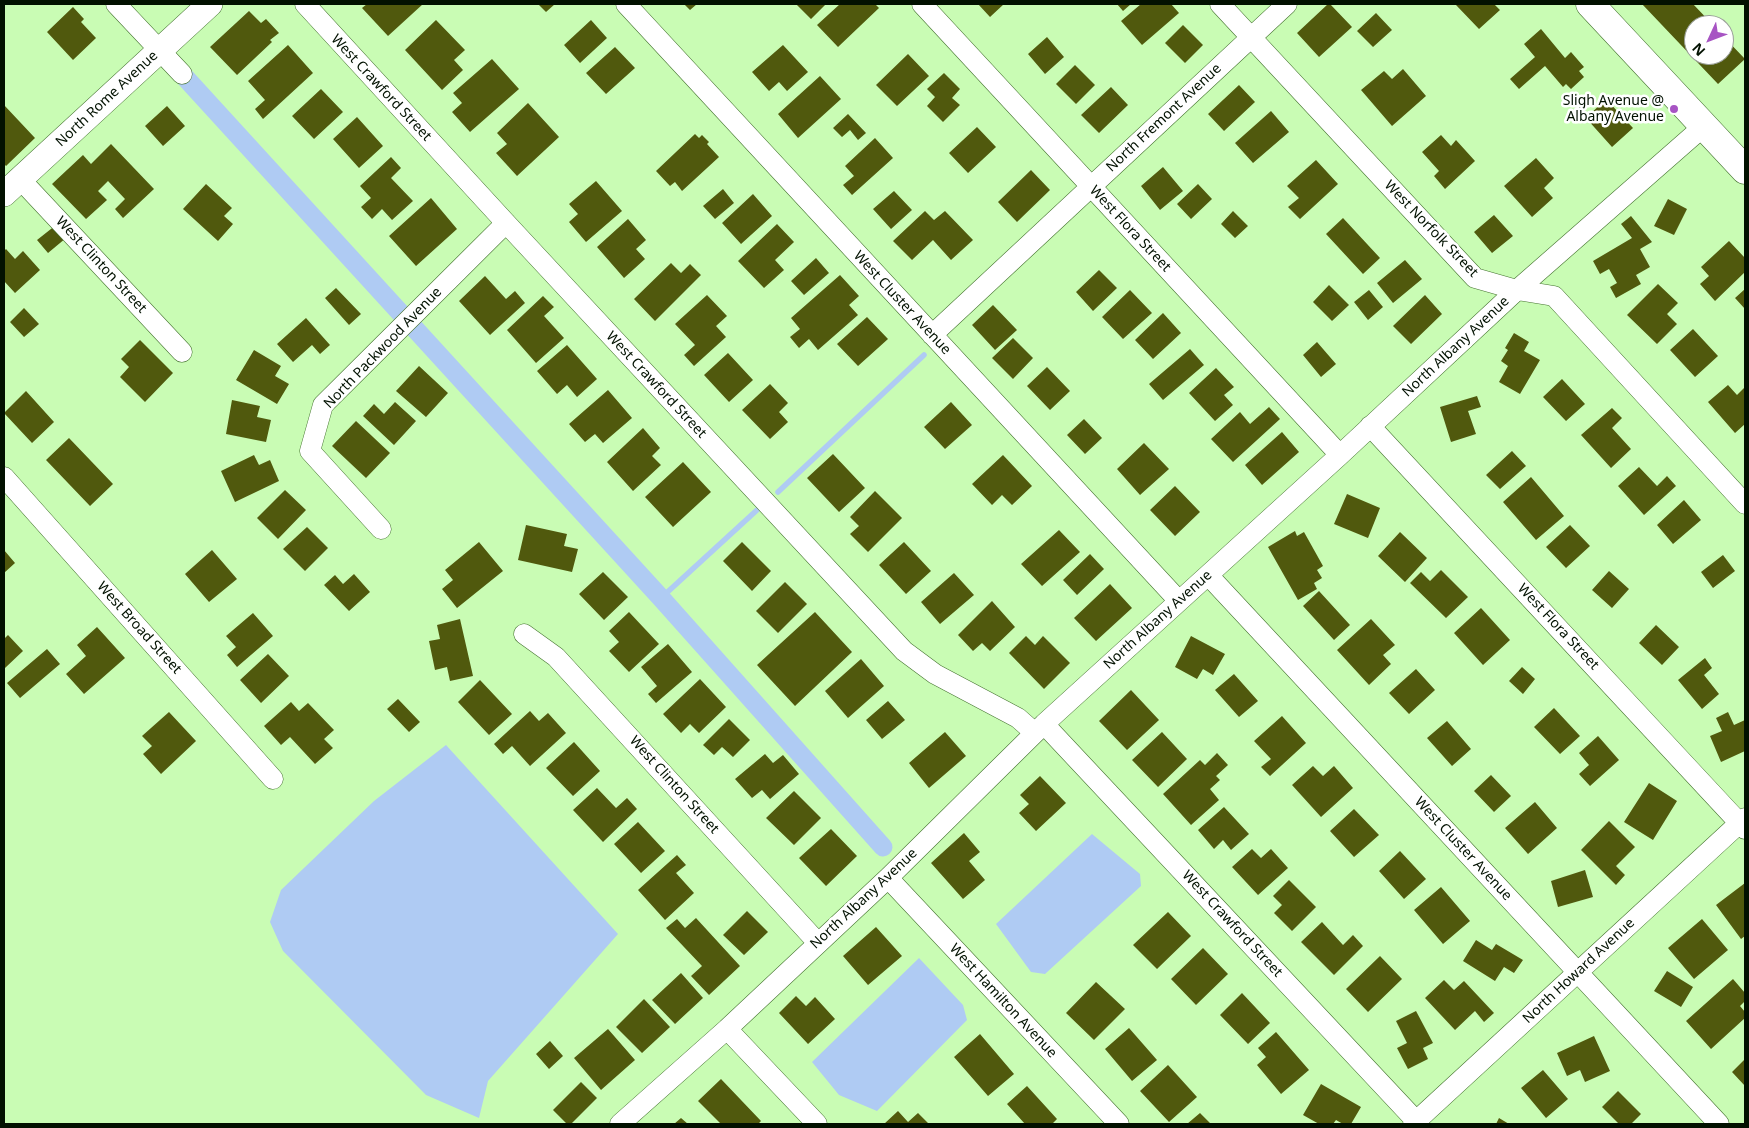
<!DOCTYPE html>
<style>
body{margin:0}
#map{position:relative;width:1749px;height:1128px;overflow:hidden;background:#c9fcb4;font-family:"Noto Sans",sans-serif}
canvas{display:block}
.frame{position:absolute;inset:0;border:5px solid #021100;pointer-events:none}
.north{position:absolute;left:1684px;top:15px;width:50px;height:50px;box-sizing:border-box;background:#fff;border:1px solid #9aa099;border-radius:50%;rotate:227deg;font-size:14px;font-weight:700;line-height:20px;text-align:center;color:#021100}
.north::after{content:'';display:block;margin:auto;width:18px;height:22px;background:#a754c3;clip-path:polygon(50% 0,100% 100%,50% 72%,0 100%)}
</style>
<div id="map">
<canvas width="1749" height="1128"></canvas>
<div class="frame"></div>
<div class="north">N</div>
</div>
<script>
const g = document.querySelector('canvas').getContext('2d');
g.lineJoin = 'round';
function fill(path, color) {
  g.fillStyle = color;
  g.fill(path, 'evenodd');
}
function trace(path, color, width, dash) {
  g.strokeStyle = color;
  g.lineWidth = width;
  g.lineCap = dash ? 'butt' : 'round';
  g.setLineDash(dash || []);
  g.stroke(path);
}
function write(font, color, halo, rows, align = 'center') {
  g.font = font + ' "Noto Sans",sans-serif';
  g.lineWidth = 5;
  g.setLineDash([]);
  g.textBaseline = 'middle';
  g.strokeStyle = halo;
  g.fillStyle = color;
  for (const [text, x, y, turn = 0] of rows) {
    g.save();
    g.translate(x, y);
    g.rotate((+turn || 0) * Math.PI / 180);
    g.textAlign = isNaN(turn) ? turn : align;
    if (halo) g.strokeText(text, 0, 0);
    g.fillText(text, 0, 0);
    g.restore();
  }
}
const water = new Path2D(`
 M446,745L618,934L488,1081L479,1118L426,1095L283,951L270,922L281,890L374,801Z
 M1092,834L1140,874L1141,886L1045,974L1031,972L996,924Z
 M919,958L963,1005L967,1020L877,1111L839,1095L812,1062Z`);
const stream = new Path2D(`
 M778,492L924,355
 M661,598L757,510`);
const canal = new Path2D(`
 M182,74L661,598L883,847`);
const building = new Path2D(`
 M367,4H423L388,36L362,8Z
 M538,4H555L546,12Z
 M684,4H697L690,10Z
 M796,4H826L811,19Z
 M840,4H875L879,8L838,47L817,25Z
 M978,4H1004L990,17Z
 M1117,4H1131L1123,11Z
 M1141,4H1171L1179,13L1142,45L1121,21Z
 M1328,4H1330L1352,27L1319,57L1297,33Z
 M1457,4H1494L1500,10L1479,29L1456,5Z
 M1642,4H1693L1713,25H1694V55H1724V37L1745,59L1718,84Z
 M73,7L84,19L81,22L96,38L73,60L47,32Z
 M249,11L261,23L266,19L279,33L270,40L272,42L237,75L210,47Z
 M1376,13L1392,30L1373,47L1357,31Z
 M436,20L465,50L454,60L463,70L442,90L405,50Z
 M591,20L607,38L580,63L564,45Z
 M1183,25L1203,45L1185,63L1165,43Z
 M1541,29L1565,58L1571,52L1584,67L1579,71L1584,77L1571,89L1566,84L1563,87L1545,66L1519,89L1510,79L1535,57L1524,44Z
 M1047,37L1064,57L1045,74L1028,54Z
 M288,45L313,73L263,119L255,109L265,100L248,81Z
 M783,45L808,72L787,91L779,82L769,91L752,72Z
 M615,47L635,68L606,94L586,73Z
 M908,54L929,76L897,106L876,85Z
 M492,59L519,89L470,132L452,112L462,103L453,93Z
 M1075,65L1095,85L1076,104L1056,84Z
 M1403,69L1426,96L1392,126L1361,90L1384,71L1392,79Z
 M944,73L960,89L952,98L960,105L943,122L927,106L935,97L927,89Z
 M820,76L841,99L798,138L778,114Z
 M1239,85L1255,102L1224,131L1208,114Z
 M1111,87L1128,105L1099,133L1081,115Z
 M321,89L343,112L314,139L292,116Z
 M1606,99L1633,128L1612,147L1586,118Z
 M528,103L559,137L517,176L496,153L507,144L497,133Z
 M4,105L35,138L6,166L4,164Z
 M167,106L185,126L163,146L145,126Z
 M1271,111L1289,132L1253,163L1235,143Z
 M848,114L866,133L858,140L850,130L842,137L833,128Z
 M357,117L383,146L359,168L333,139Z
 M977,127L996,147L968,173L949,153Z
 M695,134L699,138L702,135L709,142L707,144L719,157L682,191L675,182L670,186L656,171Z
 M1441,135L1451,146L1456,140L1475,161L1445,189L1434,176L1439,171L1422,152Z
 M875,138L893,158L852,195L843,185L854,176L845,166Z
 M111,144L154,189L123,218L115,209L125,199L108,181L98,191L107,200L86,219L52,184L83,155L91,164Z
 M391,157L401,168L391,178L413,201L392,220L382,209L372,219L361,207L371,198L360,186Z
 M1536,158L1554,178L1544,188L1553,198L1532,217L1504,186Z
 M1316,160L1338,184L1300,219L1288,207L1299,198L1287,186Z
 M1163,167L1183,191L1160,210L1141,186Z
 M1031,170L1050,190L1017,222L998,202Z
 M596,181L622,211L586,242L569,222L578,214L569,204Z
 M206,184L232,208L224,216L233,224L218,241L183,209Z
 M1198,184L1212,199L1191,219L1177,204Z
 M723,189L734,203L715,219L703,206Z
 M894,191L912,210L891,229L873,209Z
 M753,194L772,216L741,244L722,223Z
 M431,198L457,229L416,266L389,236Z
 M1668,199L1687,209L1674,235L1654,226Z
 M925,211L934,220L945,211L973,240L951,260L933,240L912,260L893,241Z
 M1233,211L1248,226L1235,238L1221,224Z
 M1494,215L1513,236L1492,253L1474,232Z
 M1631,216L1652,242L1640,249L1650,267L1636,275L1641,284L1616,298L1610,287L1617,283L1609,269L1600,274L1593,261L1632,238L1621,224Z
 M1343,218L1380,258L1363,274L1326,234Z
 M628,219L646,240L636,249L645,259L624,278L597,247Z
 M777,224L794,242L775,260L784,270L764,288L738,261Z
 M56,225L66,238L48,253L37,240Z
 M1729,241L1745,258V272L1715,301L1700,284L1709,276L1701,267Z
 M6,249L15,259L23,251L40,270L15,293L4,281V251Z
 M816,258L829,273L804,295L791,281Z
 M1405,260L1422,279L1393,303L1377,283Z
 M671,263L681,273L690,264L701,275L655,321L634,299Z
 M1099,270L1117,288L1093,311L1076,292Z
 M840,275L859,296L849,305L858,315L818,350L809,339L799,348L790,337L800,329L791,318Z
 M485,276L506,299L515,291L525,303L490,335L459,301Z
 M1658,284L1678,303L1667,314L1677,324L1657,344L1627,315Z
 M1329,285L1349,305L1332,321L1313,302Z
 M336,288L361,314L349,325L325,298Z
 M1745,289V309L1735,298Z
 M1130,290L1152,313L1123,339L1102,317Z
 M1369,290L1383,307L1368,320L1354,302Z
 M707,295L727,316L716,326L726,337L694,366L684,355L695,345L675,324Z
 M1425,295L1442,314L1411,344L1393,326Z
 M543,296L554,307L544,316L564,338L536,363L507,330Z
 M993,305L1017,330L995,350L972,325Z
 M24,308L39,324L24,337L10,322Z
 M1163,313L1181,333L1153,359L1135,340Z
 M867,317L888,339L858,366L837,344Z
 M306,318L330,345L320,354L312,345L293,362L277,344Z
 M1693,329L1718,356L1695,377L1670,350Z
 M1514,333L1529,342L1524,351L1540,360L1520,394L1499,382L1508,366L1501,361L1508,350L1505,348Z
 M1013,338L1033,358L1013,379L992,358Z
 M140,340L173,373L145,402L120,377L129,367L121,359Z
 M1317,342L1336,364L1321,377L1303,355Z
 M567,345L597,379L577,397L567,385L557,394L537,371Z
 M1190,349L1204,365L1163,400L1149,384Z
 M254,350L281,366L275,376L289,384L277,404L236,380Z
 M728,353L753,380L729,402L704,375Z
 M419,366L448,393L426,417L396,391Z
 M1047,367L1070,391L1050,410L1027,386Z
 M1216,368L1234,387L1224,395L1233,405L1215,421L1189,393Z
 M1562,379L1585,404L1566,421L1543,397Z
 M770,384L788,403L779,412L788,422L770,439L742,410Z
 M1728,385L1737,395L1745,387V424L1735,433L1708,402Z
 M608,390L632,418L603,443L595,434L585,442L569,424Z
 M26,391L54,422L32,443L4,413Z
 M1477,396L1481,407L1468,411L1476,434L1451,442L1440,407Z
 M232,400L260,406L257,417L271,420L266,442L226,434Z
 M395,402L416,421L394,445L363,416L374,404L384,414Z
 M951,402L972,425L945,449L924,427Z
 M1269,407L1280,419L1233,462L1211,439L1240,412L1250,424Z
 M1612,408L1622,418L1612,428L1631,449L1611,468L1581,435Z
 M1084,419L1102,438L1085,454L1067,435Z
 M356,421L390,453L366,478L332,446Z
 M643,428L660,448L652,456L661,465L633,491L607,462Z
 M1282,432L1299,452L1262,485L1245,465Z
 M69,438L113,484L90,506L46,460Z
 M1144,443L1169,469L1140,495L1117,469Z
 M1512,451L1526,466L1500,489L1486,475Z
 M833,454L865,488L839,512L807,478Z
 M254,455L259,465L270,460L279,481L235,502L221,471Z
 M1003,455L1032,486L1012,505L1002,495L992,505L972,484Z
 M683,462L711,492L673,527L645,497Z
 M1639,467L1657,486L1667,476L1676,486L1644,515L1618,486Z
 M1531,477L1564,516L1536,540L1503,502Z
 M1175,486L1200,512L1175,536L1150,510Z
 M285,490L306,510L278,539L257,518Z
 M875,491L902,518L868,552L850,534L859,526L850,517Z
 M1347,494L1380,508L1368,538L1334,524Z
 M1684,500L1701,520L1673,544L1657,525Z
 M526,525L567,534L564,546L578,549L572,572L518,560Z
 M1570,525L1590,546L1566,568L1546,547Z
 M307,527L328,548L305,571L283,549Z
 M1059,530L1080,552L1042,586L1021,564Z
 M1295,531L1297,536L1304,532L1323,566L1317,570L1322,578L1314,583L1317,589L1298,600L1268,547Z
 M1400,532L1427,558L1405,582L1378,556Z
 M479,542L503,571L457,608L442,589L453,580L445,570Z
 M742,542L771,571L752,591L723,561Z
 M904,542L931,571L906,594L879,565Z
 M4,550L15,563L4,573Z
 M212,550L237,579L209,602L185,574Z
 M1090,554L1104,569L1077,595L1063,580Z
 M1723,555L1735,571L1713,588L1701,572Z
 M1441,570L1468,597L1446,618L1410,583L1421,572L1430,581Z
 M1609,571L1629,589L1612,608L1592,590Z
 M603,572L628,597L604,620L579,594Z
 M954,573L974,595L940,624L921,602Z
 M354,574L370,592L349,611L324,585L335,575L343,584Z
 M785,582L807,604L778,633L756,611Z
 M1110,584L1132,608L1096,641L1074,618Z
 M1319,591L1350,625L1334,640L1303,606Z
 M992,601L1015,627L990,651L982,643L973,651L958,635Z
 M1481,608L1510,640L1483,665L1454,633Z
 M629,612L659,644L629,672L609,651L619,642L609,631Z
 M815,612L852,652L795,706L757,665Z
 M253,613L273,636L237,667L227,655L236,647L226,636Z
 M460,619L473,676L450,681L447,667L435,670L429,641L440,639L437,625Z
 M1371,619L1395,645L1383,655L1391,664L1369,685L1337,650Z
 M1656,625L1679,647L1662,665L1639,643Z
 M97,627L125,658L84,694L66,674L86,656L77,645Z
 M8,635L23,651L5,668L4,666V639Z
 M1026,636L1035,645L1043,636L1070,663L1044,689L1009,653Z
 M1191,636L1225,654L1213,675L1203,669L1197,679L1175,667Z
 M668,644L692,672L656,703L648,694L657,686L641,667Z
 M47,649L60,664L20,698L7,683Z
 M268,654L289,676L261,703L240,680Z
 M1705,658L1712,668L1704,675L1719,694L1702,709L1678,680Z
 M861,659L884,686L848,718L825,691Z
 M1522,667L1535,679L1523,694L1509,681Z
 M1416,669L1435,690L1409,714L1389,693Z
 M1234,674L1258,701L1239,717L1215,690Z
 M700,679L726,707L699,733L690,724L681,733L663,714Z
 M480,680L512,714L489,735L458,702Z
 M1131,690L1159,720L1127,750L1099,721Z
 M398,699L420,722L409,732L387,709Z
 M888,701L905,720L882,739L866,720Z
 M291,702L299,711L308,703L334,730L324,739L333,748L315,764L290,737L281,745L264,726Z
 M1554,708L1580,736L1560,754L1534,727Z
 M530,711L539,721L548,713L566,733L530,766L512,746L503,754L494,744Z
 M169,712L196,741L161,774L143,754L152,746L142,736Z
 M1728,712L1734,725L1745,720V751L1721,762L1710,736L1722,731L1716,718Z
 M1282,716L1306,743L1270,776L1261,767L1271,759L1254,741Z
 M729,719L750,740L733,757L722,747L714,755L703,745Z
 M1447,721L1471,749L1452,766L1427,738Z
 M945,732L966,756L929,788L909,763Z
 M1162,732L1187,759L1158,787L1132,760Z
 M1598,736L1619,760L1590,786L1579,774L1589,765L1579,753Z
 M574,742L600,771L573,796L546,768Z
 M1217,753L1228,765L1216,776L1220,780L1210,789L1219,800L1191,825L1163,794L1200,760L1205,765Z
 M765,754L773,763L783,755L799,774L770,799L762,790L752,798L735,779Z
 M1313,766L1323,776L1334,766L1353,788L1321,817L1292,785Z
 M1491,775L1511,796L1494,812L1474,791Z
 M1040,776L1066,803L1036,831L1019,813L1029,804L1020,795Z
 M1649,783L1677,801L1653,840L1624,822Z
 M597,788L616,808L627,798L637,809L603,842L573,810Z
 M794,791L821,818L794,845L766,818Z
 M1535,802L1557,828L1528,854L1505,828Z
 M1224,807L1249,834L1231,850L1223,840L1214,849L1198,830Z
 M1354,809L1379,835L1354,857L1330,831Z
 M1609,821L1635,847L1616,866L1625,875L1616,885L1581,850Z
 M638,822L665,851L641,873L614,844Z
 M831,829L857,856L826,886L799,858Z
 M964,833L980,852L969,861L985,880L963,899L931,863Z
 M1252,849L1261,858L1271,849L1288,868L1258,895L1232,867Z
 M1400,851L1426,879L1404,899L1379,871Z
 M677,855L686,865L676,873L694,893L665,920L638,890Z
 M1585,870L1593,897L1558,907L1551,881Z
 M1289,880L1316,907L1292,931L1274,913L1282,905L1273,896Z
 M1745,883V936L1741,939L1716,905Z
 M1441,887L1470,921L1443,944L1414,910Z
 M747,911L768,932L744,955L723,935Z
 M1168,912L1191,936L1157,969L1133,945Z
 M696,918L740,966L709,995L691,976L702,966L666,928L677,919L685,928Z
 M1702,919L1728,950L1694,979L1668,948Z
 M1322,922L1343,945L1353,935L1363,946L1334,975L1301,942Z
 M876,927L902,956L868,985L843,956Z
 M1476,940L1492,950L1496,944L1523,960L1514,973L1504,967L1495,981L1463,961Z
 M1203,948L1228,974L1196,1005L1171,979Z
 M1380,956L1402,979L1368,1012L1346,989Z
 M1667,971L1693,987L1681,1007L1654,991Z
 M681,973L703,998L675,1024L652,1000Z
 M1733,979L1745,993V1001L1740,1006L1745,1012V1018L1711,1049L1686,1021Z
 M1444,980L1454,990L1464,981L1494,1013L1484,1022L1475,1011L1455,1030L1425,998Z
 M1096,982L1125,1009L1094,1040L1066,1013Z
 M1242,993L1270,1023L1248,1044L1220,1015Z
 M796,996L806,1006L815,997L835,1019L808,1044L779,1013Z
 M644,999L670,1027L642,1053L616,1027Z
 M1416,1011L1433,1043L1423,1048L1428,1059L1408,1069L1397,1048L1407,1043L1396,1021Z
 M1129,1028L1157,1060L1132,1081L1105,1049Z
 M608,1029L635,1060L601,1090L574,1058Z
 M1276,1032L1309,1070L1281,1094L1257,1065L1266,1057L1258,1048Z
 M980,1034L1014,1074L988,1096L954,1057Z
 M1594,1036L1610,1071L1585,1082L1580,1070L1567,1076L1557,1053Z
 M550,1041L563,1056L549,1069L536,1054Z
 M1745,1059V1086L1732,1072Z
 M1168,1065L1197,1097L1169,1122L1140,1091Z
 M1543,1070L1568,1099L1546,1118L1521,1088Z
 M721,1079L761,1121L758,1124H721L698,1101Z
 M581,1082L597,1098L571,1124H567L553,1110Z
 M1321,1084L1361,1107L1351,1124H1343L1336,1120L1333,1124H1319L1303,1115Z
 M1027,1086L1057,1119L1052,1124H1025L1007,1104Z
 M1618,1091L1641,1114L1631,1124H1619L1602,1107Z
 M898,1111L908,1122L918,1113L929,1124H884Z
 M1200,1113L1211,1124H1187Z
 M681,1118L688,1124H674Z
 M1499,1118L1509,1124H1496Z`);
const minor = new Path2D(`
 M116,4L182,74
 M305,4L506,223L904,651L935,674L1018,718L1035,733
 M626,4L1179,601
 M922,4L1340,455
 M1220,4L1475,278L1517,290L1554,296L1745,504
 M20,179L182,352
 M932,335L1287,4
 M1370,426L1745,829
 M4,477L273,779
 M381,529L310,451L323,405L506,223
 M1208,575L1719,1124
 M524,634L556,657L818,943
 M1044,724L1419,1124
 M888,878L1119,1124
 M727,1029L817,1124
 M620,1124L727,1029L888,878L1044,724L1340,455L1517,290L1704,126
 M1413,1124L1745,818`);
const tertiary = new Path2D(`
 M4,194L210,4`);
const secondary = new Path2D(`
 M1590,4L1745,170`);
const markers = [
 [1674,109,5,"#a754c3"]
];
const streetNames = [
 ["West Crawford Street",381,88,47],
 ["North Rome Avenue",107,99,-43],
 ["North Fremont Avenue",1164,118,-43],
 ["West Flora Street",1130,229,47],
 ["West Norfolk Street",1431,229,46],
 ["West Clinton Street",101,265,47],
 ["West Cluster Avenue",902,303,47],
 ["North Albany Avenue",1456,347,-43],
 ["North Packwood Avenue",383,348,-46],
 ["West Crawford Street",656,385,47],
 ["North Albany Avenue",1158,620,-42],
 ["West Flora Street",1558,627,47],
 ["West Broad Street",139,628,48],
 ["West Clinton Street",674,785,48],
 ["West Cluster Avenue",1463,849,47],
 ["North Albany Avenue",864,899,-43],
 ["West Crawford Street",1232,924,47],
 ["North Howard Avenue",1579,971,-43],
 ["West Hamilton Avenue",1003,1001,47]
];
const poiNames = [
 ["Sligh Avenue @",1664,101],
 ["Albany Avenue",1664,117]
];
fill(water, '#afcbf3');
trace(stream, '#afcbf3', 5.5);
trace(canal, '#afcbf3', 19);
fill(building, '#50590d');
trace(minor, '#457330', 21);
trace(tertiary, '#457330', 26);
trace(secondary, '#457330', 29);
trace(minor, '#fff', 20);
trace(tertiary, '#fff', 25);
trace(secondary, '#fff', 28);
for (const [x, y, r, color] of markers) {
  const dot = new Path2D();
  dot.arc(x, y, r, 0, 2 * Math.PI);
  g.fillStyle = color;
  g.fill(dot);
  trace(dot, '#fff', 2);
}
write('14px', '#021100', '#fff', streetNames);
write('14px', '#021100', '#fff', poiNames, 'right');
</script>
